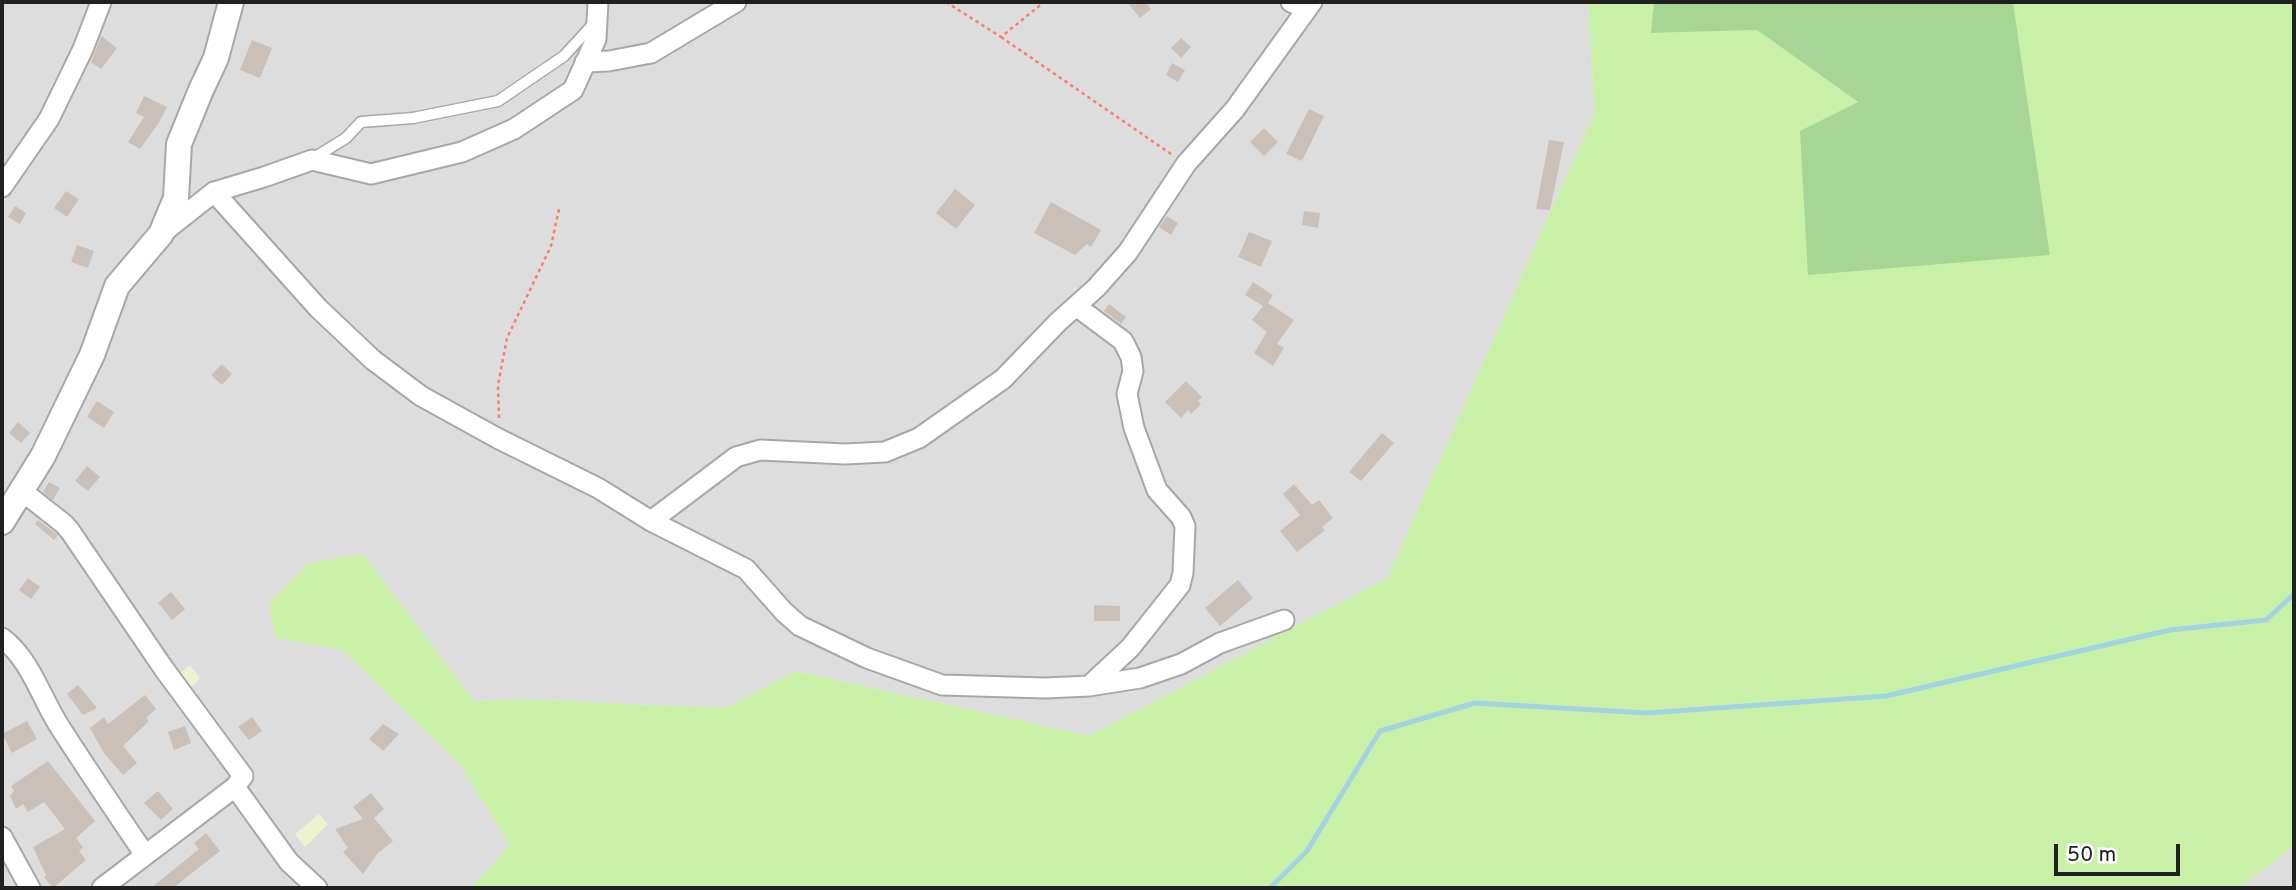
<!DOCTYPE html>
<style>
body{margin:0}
#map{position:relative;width:2296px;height:890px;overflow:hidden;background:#f1eee5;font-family:Overpass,sans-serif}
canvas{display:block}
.frame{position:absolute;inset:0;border:4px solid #202020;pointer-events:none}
.scale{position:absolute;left:2054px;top:844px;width:126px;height:32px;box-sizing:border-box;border:4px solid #202020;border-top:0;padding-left:9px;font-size:21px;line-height:24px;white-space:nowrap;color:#202020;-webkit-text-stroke:5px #fff;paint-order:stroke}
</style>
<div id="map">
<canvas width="2296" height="890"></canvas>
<div class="frame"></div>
<div class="scale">50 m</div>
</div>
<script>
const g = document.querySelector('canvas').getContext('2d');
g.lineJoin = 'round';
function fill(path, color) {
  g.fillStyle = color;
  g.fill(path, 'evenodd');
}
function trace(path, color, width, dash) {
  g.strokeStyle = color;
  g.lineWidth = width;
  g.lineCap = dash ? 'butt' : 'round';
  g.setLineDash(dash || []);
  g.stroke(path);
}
const residential = new Path2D(`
 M2,2H1588L1595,112L1387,578L1089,736L795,671L726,708L517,699L474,701L363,554L342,650L460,765L511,845L471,888H2Z
 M2294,846V888H2239Z`);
const farmland = new Path2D(`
 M190,665L200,678L186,692L174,678Z
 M319,814L328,824L305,847L295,834Z`);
const grass = new Path2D(`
 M1588,2H1654L1652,33L1757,30L1859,103L2050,254L2013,2H2294V846L2239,888H471L510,845L460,765L342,650L276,638L269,604L308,563L363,554L474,701L517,699L726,708L795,671L1089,736L1387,578L1595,112Z`);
const forest = new Path2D(`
 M1654,2H2013L2050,255L1808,275L1800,131L1858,102L1757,30L1651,33Z`);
const stream = new Path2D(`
 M1270,888L1307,851L1380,731L1475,703L1647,713L1886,696L2170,630L2266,620L2294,594`);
const building = new Path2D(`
 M1127,2H1145L1151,9L1140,18Z
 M101,36L117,48L101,69L91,62Z
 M1181,38L1191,47L1181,58L1171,48Z
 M252,40L272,48L260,78L240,70Z
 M1172,63L1185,70L1178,82L1166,75Z
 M144,96L167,107L158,124L140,149L128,142L144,117L136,113Z
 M1309,109L1324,116L1302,161L1286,154Z
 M1264,128L1278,142L1264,156L1250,142Z
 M1549,140L1564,142L1550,210L1536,209Z
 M955,189L975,205L956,229L936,213Z
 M66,191L79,199L67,217L54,208Z
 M1051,202L1101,230L1091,247L1087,244L1075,255L1034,233Z
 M15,206L26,213L20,224L8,217Z
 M1304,211L1320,213L1318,228L1302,225Z
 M1167,216L1178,223L1171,235L1159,227Z
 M1249,232L1272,241L1261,267L1238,257Z
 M77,245L94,251L88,268L71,262Z
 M1253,282L1273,295L1268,303L1294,320L1277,344L1284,348L1273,366L1254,353L1267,332L1252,320L1263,306L1245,295Z
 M1109,304L1126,317L1121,324L1104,311Z
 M222,364L232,374L222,385L211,375Z
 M1186,381L1202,397L1198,401L1201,404L1191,414L1188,410L1181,418L1165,402Z
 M97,401L114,412L104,428L87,417Z
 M18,422L30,433L21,443L9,433Z
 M1382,433L1394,443L1361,481L1349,472Z
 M87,466L100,477L88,491L75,481Z
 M49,482L60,488L53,500L43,492Z
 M1294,484L1312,505L1319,500L1333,518L1322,527L1325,530L1297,552L1280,531L1300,515L1283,494Z
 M38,520L58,535L54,540L35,524Z
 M28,578L40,587L31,599L19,590Z
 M1238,580L1253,598L1220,626L1205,608Z
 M171,592L185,609L172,620L158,603Z
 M1094,605L1120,606V621H1094Z
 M78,685L97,708L83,715L67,694Z
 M145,695L156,709L146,718L149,721L123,746L137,763L123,775L104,753L90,728L104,717L108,724Z
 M252,717L262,731L249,740L238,727Z
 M27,721L37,739L12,753L2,734Z
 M383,724L399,734L383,751L369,739Z
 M185,726L191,743L174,750L168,732Z
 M48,761L95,821L76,838L83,847L79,851L86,860L53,888L44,877L46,875L33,847L65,829L44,802L28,812L23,804L16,809L10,796L14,791L11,786Z
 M158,791L173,809L161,820L144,803Z
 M371,793L384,809L374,818L393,841L378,853L363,874L343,852L348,848L335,829L363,819L353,807Z
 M206,833L220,851L173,888H151L199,849L194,843Z`);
const path = new Path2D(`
 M946,2L1001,37L1044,2
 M1001,37L1171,154
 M499,418L498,385L507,338L551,246L559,209`);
const service = new Path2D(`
 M312,159L346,138L361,122L413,118L498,101L564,56L596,21`);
const minor = new Path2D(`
 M1291,2L1307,9
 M585,62L609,61L651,53L736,2
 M2,187L49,119L83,49L101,2
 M214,192L318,308L373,360L421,396L499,439L598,488L651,521L746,569L784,612L800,626L867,658L942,685L1045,688L1089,686L1140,678L1181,664L1220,643L1284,620
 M161,234L214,192L264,177L312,160L371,174L462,152L514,129L573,90L596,39L598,2
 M1076,306L1123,341L1131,357L1133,371L1127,394L1134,428L1157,490L1181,517L1185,526L1183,573L1180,585L1130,648L1089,686
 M22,491L64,524L70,531L164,669L243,776L235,787L102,888
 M651,521L736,457L760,450L845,454L885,452L919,438L1003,379L1058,322L1096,288L1128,252L1186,164L1235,109L1312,2
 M2,638C30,659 40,695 58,724C86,768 116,812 145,855
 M235,787L289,862L317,888
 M2,837L30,888`);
const tertiary = new Path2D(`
 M2,522L43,456L92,355L117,286L161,234L176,198L179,144L201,90L216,58L231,2`);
fill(residential, '#dedddd');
fill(farmland, '#eff2cf');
fill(grass, '#c9f0a7');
fill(forest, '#a7d596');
trace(stream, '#a1d3e3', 5);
fill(building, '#cac0b8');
trace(service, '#a7a7a7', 13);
trace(minor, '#a7a7a7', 23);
trace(tertiary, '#a7a7a7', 28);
trace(path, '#ff7b69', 2.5, [3.5, 3.5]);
trace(service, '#fff', 10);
trace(minor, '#fff', 19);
trace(tertiary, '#fff', 24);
</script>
